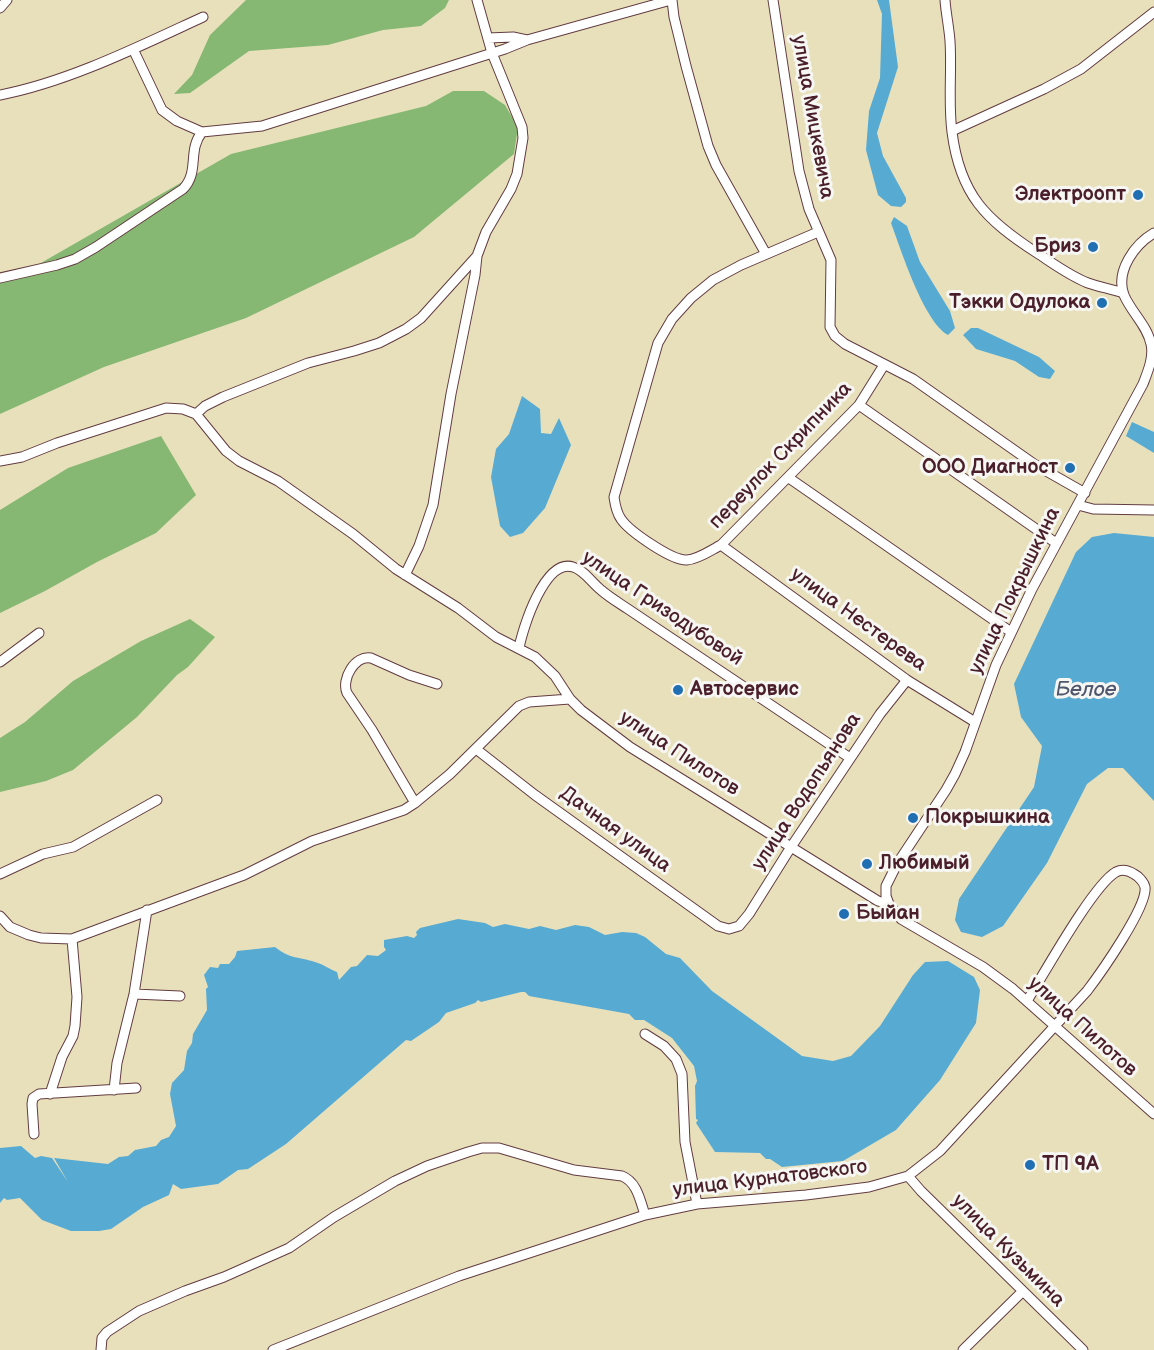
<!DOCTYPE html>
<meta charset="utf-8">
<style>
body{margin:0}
canvas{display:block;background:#e8e0bb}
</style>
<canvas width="1154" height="1350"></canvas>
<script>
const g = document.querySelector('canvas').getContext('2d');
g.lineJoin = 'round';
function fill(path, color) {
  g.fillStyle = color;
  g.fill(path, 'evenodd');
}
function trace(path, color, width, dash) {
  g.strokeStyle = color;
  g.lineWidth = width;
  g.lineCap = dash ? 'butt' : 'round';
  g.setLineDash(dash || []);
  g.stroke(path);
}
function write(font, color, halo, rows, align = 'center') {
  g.font = font + ' "Balsamiq Sans",sans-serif';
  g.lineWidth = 6;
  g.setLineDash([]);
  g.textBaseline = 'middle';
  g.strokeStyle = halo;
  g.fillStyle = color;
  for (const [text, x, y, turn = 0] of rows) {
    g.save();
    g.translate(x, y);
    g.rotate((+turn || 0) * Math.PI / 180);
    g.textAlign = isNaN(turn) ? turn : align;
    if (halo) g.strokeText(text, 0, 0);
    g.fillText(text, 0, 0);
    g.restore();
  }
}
const forest = new Path2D(`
 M246,0H449L445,8L421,26L383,30L328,45L249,51L190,93L174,94L192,75L210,35Z
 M453,91H484L505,105L518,127L514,154L414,237L246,318L104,367L0,414V283L13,279L231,154L426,106Z
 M161,436L196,495L156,533L97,562L45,591L0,613V510L68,468Z
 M190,619L215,637L188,667L177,675L137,717L73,770L46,781L0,792V738L25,722L73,681L141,641Z`);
const water = new Path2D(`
 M877,0H889L898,67L877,133L883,156L906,198V202L901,207L891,206L878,195L866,150L869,111L880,78L882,14Z
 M894,217L907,226L920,262L950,311L955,328L948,335C924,322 901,250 891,223Z
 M971,328H978L1039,357L1055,371L1050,379L1039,377L1015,361L976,349L963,335Z
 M522,396L540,409L541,433L551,434L559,418L571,445L545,508L523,533L510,537L500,526L491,477L496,449L509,434Z
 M1132,422L1154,432V453L1126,436Z
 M1114,533L1154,537V801L1123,768H1108L1087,784L1047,863L1003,926L982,937L961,932L955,920L959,899L1034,787L1042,746L1021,717L1014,684L1076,552L1092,537Z
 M458,919L485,923L493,927L505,924L529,929L540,926L556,930L575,925L589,927L605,935L622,932L636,933L645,937L666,954L680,958L712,991L802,1056L833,1061L851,1056L880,1026L913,975L925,962L948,961L974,977L980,990L976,1023L940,1080L896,1130L843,1161L782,1167L770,1159H766L760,1153L715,1152L696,1123L698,1120L696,1119L695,1086L697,1081L694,1066L672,1038L644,1020H635L629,1014L529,996L525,992H521L481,1002L478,1000L475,1003L446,1013L439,1022L411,1041L406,1040L286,1144L248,1169L238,1170L218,1184L181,1189L173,1184L169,1195L143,1207L111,1229L99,1231H71L42,1220L20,1198L7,1200L4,1198L0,1203V1148L21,1146L35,1158L41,1156L52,1158L68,1182L54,1158L108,1164L119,1157L128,1156L135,1150L156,1146L161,1140L169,1137L176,1126L170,1094L172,1083L184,1070L187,1051L192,1043L193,1034L207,1010L206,989L208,987L204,975L210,967L218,968L220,964H229L235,957L237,951L275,947C292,960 297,956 315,962C323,964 329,969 337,972L339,980L351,967L357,966L367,955L378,956L386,950L384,947V940L407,936L414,938L417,935L416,932L420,928Z`);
const minor = new Path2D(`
 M672,0L674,17L686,66L708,146L716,165L766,254
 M773,0L799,171L809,209L831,260L830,327L835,336L845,344L913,379L1034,464L1085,493
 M945,0C946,14 949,27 950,41C952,71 948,102 952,132C960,195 986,220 1037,253C1054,264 1070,276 1088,283C1099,287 1112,289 1123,293
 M0,8L7,0
 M488,38L513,37L527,40
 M133,49L162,110L177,121L202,132L262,126L505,49L527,40L671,0
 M0,95C68,82 140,46 203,17
 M952,131L1044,89L1081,69L1154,12
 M818,232L741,265L713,280L691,298L672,319L658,343L614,497C615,504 616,512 621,519C629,531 672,561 687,560C699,559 711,550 721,545L859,405L884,365
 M1154,233C1135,244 1115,271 1124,295C1131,312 1147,325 1151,344C1154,357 1148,371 1143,384L1032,589L996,665L965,752L955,774L946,790L897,864L886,886V896L889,904L901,919L983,967L1013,989L1154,1114
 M0,278L57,265L75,259L96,247L183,189C200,171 187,151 202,132
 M859,405L1056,543
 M196,414L226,451L239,461L278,481L353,534L396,569L458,608L496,637L535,657L555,676L570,699L581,710L630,747L878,901L889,904
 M0,461L22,457L57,443L166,408L183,409L196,414L205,406L223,397L308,363L354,351L379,343L406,329L421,318L477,256
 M789,478L1011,632
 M1078,505L1093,509L1154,510
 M721,545L907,680L975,722
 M405,575L419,546L433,505L451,394L475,275L477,256L486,232L511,189L517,174L523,138L522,127L492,53L477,0
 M519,648C523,627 545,558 573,567C584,570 592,583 601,590C609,597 619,603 628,609L850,758
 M0,662L39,633
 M476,749L535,795L718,926L729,929L739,926L749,914L791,847L880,714L907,680
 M415,803L372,730L347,693C341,679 355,655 371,658L409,675L437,684
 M0,874L43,854L73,847L157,800
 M0,916L10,927L29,935L41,938L72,939L244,875L312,841L404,810L415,803L450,774L519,706L529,702L570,699
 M134,994L180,996
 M645,1034L664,1046L676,1059L682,1074L685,1142L697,1204
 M114,1090L117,1063L134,994L147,910
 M50,1094L62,1057L73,1036L75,1026L77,997L72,939
 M34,1134L32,1104L33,1098L39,1094L136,1088
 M908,1176L921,1191L1083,1350
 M101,1350L102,1338L107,1332L139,1311L185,1291L224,1277L289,1248L334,1217L395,1181L427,1166L468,1152L482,1148H499L574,1170L622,1176C637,1182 640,1200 645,1215
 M273,1350L459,1276L645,1215L697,1204L806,1195L869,1187L908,1176L940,1151L1087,991C1100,974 1148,906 1145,887C1144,882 1138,876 1134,874C1128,870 1122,869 1116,872C1093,885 1044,974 1027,1001
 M963,1350L1023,1291`);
const markers = [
 [1138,195,6,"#1f6fb2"],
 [1093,247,6,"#1f6fb2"],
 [1102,303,6,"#1f6fb2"],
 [1070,468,6,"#1f6fb2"],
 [678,690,6,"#1f6fb2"],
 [913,818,6,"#1f6fb2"],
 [867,864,6,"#1f6fb2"],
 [844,914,6,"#1f6fb2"],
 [1030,1165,6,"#1f6fb2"]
];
const streetNames = [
 ["улица Мицкевича",812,117,80],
 ["переулок Скрипника",781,456,-46],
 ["улица Покрышкина",1015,591,-64],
 ["улица Гризодубовой",662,609,34],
 ["улица Нестерева",858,620,36],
 ["улица Пилотов",679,754,33],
 ["улица Водопьянова",807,792,-57],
 ["Дачная улица",615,830,36],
 ["улица Пилотов",1082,1027,42],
 ["улица Курнатовского",770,1179,-7],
 ["улица Кузьмина",1008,1251,45]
];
const poiNames = [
 ["Электроопт",1126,195,"right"],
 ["Бриз",1081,247,"right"],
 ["Тэкки Одулока",1090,303,"right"],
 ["ООО Диагност",1058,468,"right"],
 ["Автосервис",690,690],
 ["Покрышкина",925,818],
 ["Любимый",879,864],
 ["Быйан",856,914],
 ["ТП 9А",1042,1165]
];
const waterNames = [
 ["Белое",1086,691]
];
fill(forest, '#86b873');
fill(water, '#57abd3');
trace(minor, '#623c41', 11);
trace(minor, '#fff', 9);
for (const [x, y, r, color] of markers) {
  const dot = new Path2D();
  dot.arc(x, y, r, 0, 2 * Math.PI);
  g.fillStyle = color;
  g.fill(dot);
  trace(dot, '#f6f6f2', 2);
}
write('20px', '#4a1f2b', '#f6f6f2', streetNames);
write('bold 20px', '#4a1f2b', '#f6f6f2', poiNames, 'left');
write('italic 21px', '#4f576e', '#f6f6f2', waterNames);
</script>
